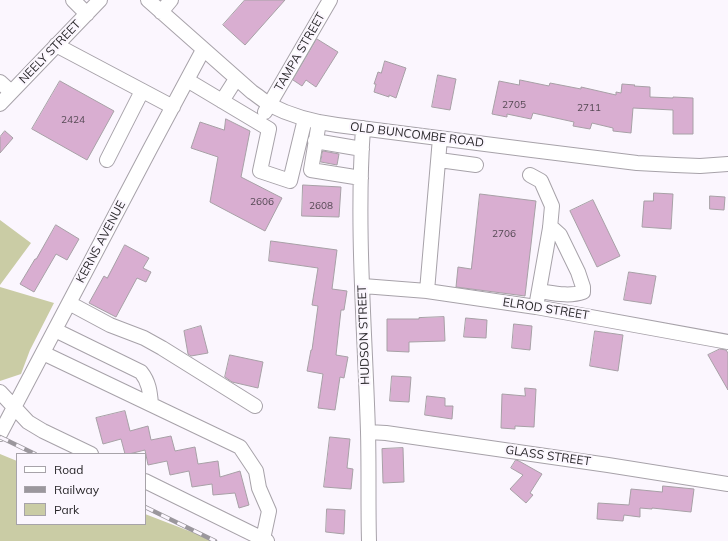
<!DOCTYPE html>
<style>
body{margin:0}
#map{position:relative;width:728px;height:541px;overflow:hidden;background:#fbf6fe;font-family:Mulish,sans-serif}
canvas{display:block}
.legend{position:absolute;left:16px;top:453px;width:130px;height:72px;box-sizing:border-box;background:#fbf6fe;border:1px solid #a7a3a9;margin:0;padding:5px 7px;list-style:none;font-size:12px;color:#29272a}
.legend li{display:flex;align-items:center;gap:8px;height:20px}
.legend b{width:20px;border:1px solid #a7a3a9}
</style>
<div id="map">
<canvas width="728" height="541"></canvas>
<ul class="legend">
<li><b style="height:5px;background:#fff"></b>Road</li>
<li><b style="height:5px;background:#9b979d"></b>Railway</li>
<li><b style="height:11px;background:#cacca5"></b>Park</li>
</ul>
</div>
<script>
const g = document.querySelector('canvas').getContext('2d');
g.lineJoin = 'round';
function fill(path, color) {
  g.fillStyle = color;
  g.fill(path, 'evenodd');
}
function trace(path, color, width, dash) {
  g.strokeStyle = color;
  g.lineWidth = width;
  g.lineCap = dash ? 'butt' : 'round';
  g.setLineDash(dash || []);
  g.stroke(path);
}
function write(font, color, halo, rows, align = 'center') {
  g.font = font + ' Mulish,sans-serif';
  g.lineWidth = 4;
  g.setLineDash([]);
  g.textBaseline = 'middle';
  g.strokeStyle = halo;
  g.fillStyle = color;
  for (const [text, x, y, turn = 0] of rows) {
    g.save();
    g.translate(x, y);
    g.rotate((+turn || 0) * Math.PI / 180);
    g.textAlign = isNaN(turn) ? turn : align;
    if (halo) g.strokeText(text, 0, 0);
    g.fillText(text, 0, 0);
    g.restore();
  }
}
const green = new Path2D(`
 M0,220L31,243L0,285Z
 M0,287L54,303L30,350L21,374L0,381Z
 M0,454L17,461V524H145V514L215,541H0Z`);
const building = new Path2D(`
 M245,0H285L245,45L223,25Z
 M317,39L338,52L316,87L306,80L302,86L293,80Z
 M385,61L406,68L396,98L389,95V97L374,92L376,84H374L378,72L381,73Z
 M438,75L456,79L450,110L432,107Z
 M520,80L549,86L550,83L581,89V87L616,95V92L621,93L622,84L635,85L634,86L650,87V97L673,98V97L693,98V134H673V110L633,108L631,133L613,131V128L592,123L590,129L573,126L574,122L533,113L531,119L507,114V117L492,114L499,81L519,85Z
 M60,81L114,111L87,160L32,129Z
 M226,119L250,131L241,177L282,198L265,231L210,202L218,157L191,148L200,122L224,130Z
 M5,131L13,138L0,153V137Z
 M323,151L339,154L337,165L321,162Z
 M303,185L341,187L339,217L302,216Z
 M654,193L673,194L671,229L642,227L644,201H653Z
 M480,194L536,201L525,296L456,287L458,267L471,269Z
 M710,196L725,197L724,210L710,209Z
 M593,200L620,256L597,267L570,211Z
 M56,225L79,239L67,260L56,254L34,292L20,284L35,259H36Z
 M271,241L337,250L332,289L347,291L344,310H341L336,355L348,357L344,378L340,377L335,410L318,408L323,374L307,371L311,350H312L318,306L312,305L318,268L269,261Z
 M125,245L149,258L143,268L151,272L146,282L137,278L116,317L89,303L104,276L107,278Z
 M629,272L656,276L651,304L624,300Z
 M444,317L445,341L409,342V352L387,351V319H419V318Z
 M466,318L487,320L486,338L464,337Z
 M514,324L532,326L530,350L512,348Z
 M201,326L208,353L191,356L188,354L184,331Z
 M595,331L623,335L618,371L590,366Z
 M720,349L726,350L728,353V390L708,355Z
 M230,355L263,362L258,388L232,382L225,377Z
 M392,376L411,377L409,402L390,401Z
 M525,388L536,389L534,427L515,426V429L501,428L502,394L525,396Z
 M427,396L445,398V406H453L452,419L425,415Z
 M125,411L130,431L148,426L151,440L171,436L175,451L195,447L198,464L218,461L220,477L240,471L249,505L239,508L235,493L213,495L212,484L192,487L189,471L170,475L167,461L148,465L145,450L129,454H125L121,439L103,444L96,418Z
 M330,437L350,439L347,468L353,469L351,489L324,487Z
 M403,448L404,482L383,483L382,449Z
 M516,460L519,461L542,474L530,493L533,495L526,503L510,489L523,475L511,468Z
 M663,486L694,489L691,512L652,508V509L640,508V517L624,515L623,521L597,519L598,503L629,505L631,489L662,492Z
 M327,509L345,510L344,534L326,532Z`);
const minor = new Path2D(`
 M73,0L87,14
 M148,0L252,92C258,96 264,101 270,105C291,116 314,122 337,125L532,150L637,163L675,165L700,166L728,164
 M161,12L171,0
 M56,45L173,107
 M187,80L269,129L260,171L290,181L305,119
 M0,82L11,92
 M222,101L236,79
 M0,104L100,0
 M265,112L330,0
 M319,122L311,170L361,178
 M363,128C356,229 365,331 368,432C369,468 368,505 369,541
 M315,141L362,149
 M107,160L142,91
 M439,160L476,165
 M530,175L541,181L552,206L550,228L536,307
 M363,286L427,291L536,307L728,342
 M427,291L440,138
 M539,291C553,293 569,297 583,292V287L578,272L560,235L550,226
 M69,303L110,325L144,338L162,348L255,406
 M55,330L141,372C149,382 150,392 151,404
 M43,353L240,447L256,471L259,488L269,511L263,539
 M0,392L28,422L43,431L91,454
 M368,432L386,433L608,465L728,484
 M0,434L150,149L203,50
 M145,481L267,541`);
const rail = new Path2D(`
 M0,437L35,454
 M145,507L215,541`);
const numberNames = [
 ["2705",514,105],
 ["2711",589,108],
 ["2424",73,120],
 ["2606",262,202],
 ["2608",321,206],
 ["2706",504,234]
];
const streetNames = [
 ["NEELY STREET",50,52,-46],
 ["TAMPA STREET",300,52,-60],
 ["OLD BUNCOMBE ROAD",417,135,7],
 ["KERNS AVENUE",101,242,-62],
 ["ELROD STREET",546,309,9],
 ["HUDSON STREET",364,335,-92],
 ["GLASS STREET",548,456,8]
];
fill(green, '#cacca5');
fill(building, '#d9aed1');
trace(building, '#a7a0a6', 1);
trace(minor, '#a7a2a9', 16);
trace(minor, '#fff', 14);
trace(rail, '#9b979d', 4.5);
trace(rail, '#fbf6fe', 3, [9]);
write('10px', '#554954', null, numberNames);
write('12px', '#29272a', '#fbf6fe', streetNames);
</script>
